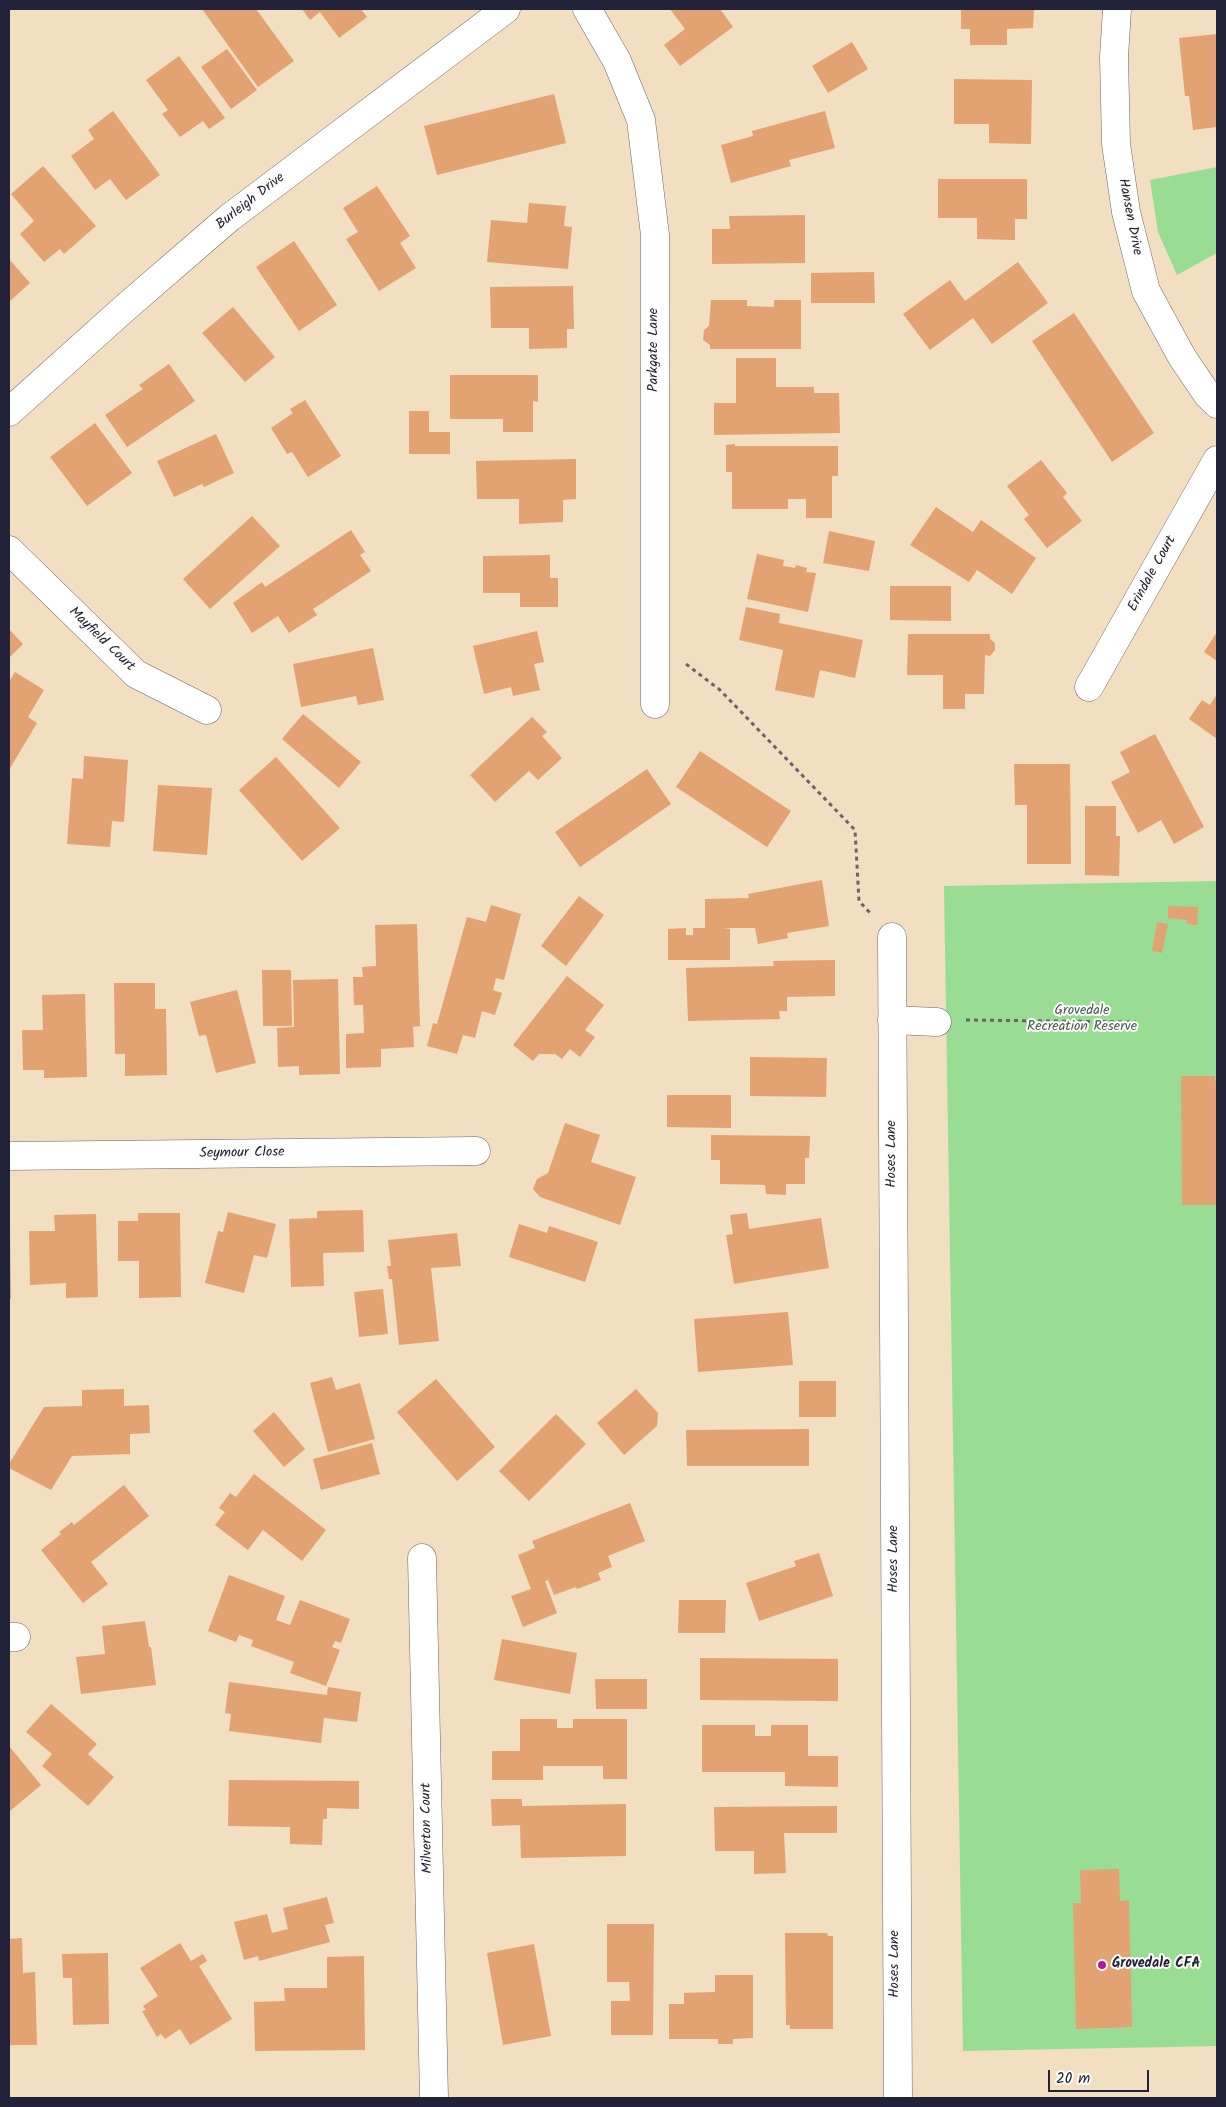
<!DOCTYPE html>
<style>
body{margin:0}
#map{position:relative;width:1226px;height:2107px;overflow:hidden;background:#f2dec0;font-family:Kalam,sans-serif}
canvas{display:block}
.frame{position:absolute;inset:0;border:10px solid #22223b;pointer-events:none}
.scale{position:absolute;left:1048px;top:2070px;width:101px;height:22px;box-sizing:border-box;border:2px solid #22223b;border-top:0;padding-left:6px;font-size:15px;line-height:18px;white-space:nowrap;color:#22223b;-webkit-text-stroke:4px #fdfcf7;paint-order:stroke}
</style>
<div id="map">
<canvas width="1226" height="2107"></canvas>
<div class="frame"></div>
<div class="scale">20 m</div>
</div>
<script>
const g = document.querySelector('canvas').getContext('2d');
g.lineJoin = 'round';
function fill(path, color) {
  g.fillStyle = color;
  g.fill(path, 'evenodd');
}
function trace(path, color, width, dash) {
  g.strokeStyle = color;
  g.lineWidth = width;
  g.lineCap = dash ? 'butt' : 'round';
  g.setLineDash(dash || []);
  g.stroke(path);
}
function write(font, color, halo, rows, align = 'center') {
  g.font = font + ' Kalam,sans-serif';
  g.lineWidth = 4;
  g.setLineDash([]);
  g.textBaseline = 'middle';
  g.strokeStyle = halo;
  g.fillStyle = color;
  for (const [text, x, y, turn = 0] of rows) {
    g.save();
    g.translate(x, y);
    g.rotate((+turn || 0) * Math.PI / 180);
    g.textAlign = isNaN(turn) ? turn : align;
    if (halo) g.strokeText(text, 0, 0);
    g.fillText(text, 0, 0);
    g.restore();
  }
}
const green = new Path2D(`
 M1217,167V253L1177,275L1158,232L1150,180Z
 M1217,881V2046L963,2051L944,886Z`);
const building = new Path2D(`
 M202,9H256L294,61L258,87Z
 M302,9H361L367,17L339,38L320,12L310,20Z
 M670,9H720L733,27L680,66L664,45L685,29Z
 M961,9H1034L1033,28L1007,29V45H970V29H961Z
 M1217,34V127L1193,130L1189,96H1185L1179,38Z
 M852,42L868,69L828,93L812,66Z
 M227,49L257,90L231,109L201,67Z
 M179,56L225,118L209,129L203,121L180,137L162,114L168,110L146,80Z
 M954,79L1032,80L1031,144L989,143V124H954Z
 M554,94L566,143L437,175L424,126Z
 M113,111L160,175L126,200L110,179L95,190L71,156L94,139L88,130Z
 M825,111L835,148L789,160L791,166L731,183L721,145L753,136L752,131Z
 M43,166L96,226L64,254L60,249L44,262L20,234L34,221L11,194Z
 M938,179H1027V219H1015V240L977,239V218H938Z
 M377,186L410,236L400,243L416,268L379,291L346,239L358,232L343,208Z
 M529,203L566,206L564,226L572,227L568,269L487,262L491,220L527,223Z
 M805,215V263L712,264V229H730L729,216Z
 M294,241L337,305L299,331L256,267Z
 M9,259L30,283L9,302Z
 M1018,262L1048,303L992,344L973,318L930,350L903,314L950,280L965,301Z
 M874,272L875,303H811V273Z
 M573,286L574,329H567V348L529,349V328H491L490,287Z
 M711,300H747V306L774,307V300H801V349H710V345L703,340L704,330L709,326Z
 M233,307L275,357L245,382L202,333Z
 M1074,313L1154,433L1112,462L1032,341Z
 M736,358H776V387H814V393H839L840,433L714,435V403H736Z
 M169,364L195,401L127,447L105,415L143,389L139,385Z
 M450,375H538V402L533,401V432H503V419H450Z
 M305,400L341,456L308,477L292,452L287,454L271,428L293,413L290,409Z
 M409,411H429V432H450V454H409Z
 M95,423L132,473L87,506L50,457Z
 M216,434L234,473L204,487L202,484L174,497L157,461Z
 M735,444V446H838V476H832V518H806V499H788V509H732V472H726V445Z
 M576,459V499L563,500V522L519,524V499H477L476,461Z
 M1041,460L1067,493L1063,497L1082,521L1047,548L1024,519L1029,515L1007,486Z
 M936,507L973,532L981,520L1036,558L1012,594L977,570L969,582L910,545Z
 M252,516L280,546L210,609L183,579Z
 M351,530L365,552L360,555L371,571L313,609L317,615L289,633L278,616L252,633L233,603L262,582L265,587Z
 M829,531L875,541L869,571L823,563Z
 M757,554L784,560L783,566L795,568L796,565L807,568L806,572L816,573L808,612L747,599Z
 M550,555V578H558V607H520V593H483V556Z
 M890,586H951V621L890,620Z
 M746,607L780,614L779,623L863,640L855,678L820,670L814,698L775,690L783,650L739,640Z
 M9,629L23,644L9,658Z
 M537,631L544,662L534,664L540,690L513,696L511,687L484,694L473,646Z
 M1217,632V661L1204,652Z
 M908,634H990V639L995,643V650L990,656L985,655L984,694H965V709H943V675H907Z
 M373,648L384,700L358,705L356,696L301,707L293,664Z
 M15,672L44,690L28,717L37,723L9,770V682Z
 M1217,694V739L1189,719L1202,700L1210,705Z
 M303,714L361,762L339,788L282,739Z
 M532,717L547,732L542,736L562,758L538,780L529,771L495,802L470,775Z
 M1155,734L1204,827L1174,844L1161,820L1138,833L1111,782L1130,772L1120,752Z
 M700,751L791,811L767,847L676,787Z
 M84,756L128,760L124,822L112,821L110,847L67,844L72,778L83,779Z
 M276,757L340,828L302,861L239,790Z
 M1014,764H1070L1071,864H1027V805H1015Z
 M647,769L671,804L580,867L555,832Z
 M158,785L212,788L207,855L153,851Z
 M1085,806H1116V836H1120L1119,876L1085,875Z
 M822,880L829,926L787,933L788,938L758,944L755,928H724L730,929V960H668V929L686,928V935H693V928H705V899L749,898L748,894Z
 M579,896L604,915L566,966L541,946Z
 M491,905L521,914L504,980L496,978L493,990L502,993L495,1015L482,1011L475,1038L463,1035L457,1054L427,1046L433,1023L437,1024L467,917L486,922Z
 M1168,906L1198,907L1197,925L1187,924V920L1168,918Z
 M1157,922L1168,924L1162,953L1152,951Z
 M417,924L420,1026L413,1027L414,1047L381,1049V1067L346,1068V1034L364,1033L363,1005H354L353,977H363L362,967L376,966L375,925Z
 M835,960V996L787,997V1011H779L780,1019L688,1021L686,968L774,966L773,961Z
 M262,970H291L292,1026H263Z
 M567,976L604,1005L585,1030L595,1037L580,1057L570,1049L562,1059L555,1054H539L533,1061L513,1045Z
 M338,979L340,1074L299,1075V1066L278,1067L277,1028L294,1027L293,980Z
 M114,983H155V1009H166L167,1075L125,1076V1054H115Z
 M237,990L256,1063L216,1073L206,1035L199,1036L190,1002Z
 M85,994L87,1077L44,1078V1070H23L22,1030H43L42,995Z
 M750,1057L827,1058L826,1097L750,1096Z
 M1181,1076H1215V1081H1217V1205H1182Z
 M667,1095H731V1128L667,1127Z
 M565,1123L600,1135L591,1162L636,1177L620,1225L540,1197L533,1189L537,1179L548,1173Z
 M711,1135L810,1136L809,1158H805V1184H786V1195L766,1194L765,1185L720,1184V1160H711Z
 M363,1210L364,1252L323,1253L324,1286L291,1287L289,1219L317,1218V1211Z
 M228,1212L276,1224L267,1258L254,1255L244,1293L205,1283L218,1231L223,1232Z
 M138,1213H180L181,1297L139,1298V1261H118V1221H138Z
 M747,1213L749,1229L821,1218L829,1268L734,1284L726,1235L733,1234L730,1215Z
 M96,1214L98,1297L66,1298V1283L30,1285L29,1231H55L54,1215Z
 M519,1224L547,1233L549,1226L598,1242L585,1282L509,1257Z
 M9,1226H10L11,1299H9Z
 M457,1233L461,1266L431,1268L439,1341L399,1345L392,1279H389L387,1266H391L388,1240Z
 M383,1289L388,1334L359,1337L354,1292Z
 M788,1312L793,1365L698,1372L694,1319Z
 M332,1377L336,1390L360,1383L375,1439L328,1452L310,1383Z
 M436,1379L495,1447L457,1481L397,1412Z
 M799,1381H836V1417H799Z
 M124,1389V1406L149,1405L150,1433L130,1434V1454L72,1456L51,1490L9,1468V1464L44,1407L82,1406V1390Z
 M636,1389L658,1413L657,1426L624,1455L597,1423Z
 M274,1412L305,1449L284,1467L253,1431Z
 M556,1414L586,1444L529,1501L499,1471Z
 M809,1429V1466H687L686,1430Z
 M372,1443L380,1474L321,1490L313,1459Z
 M254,1474L326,1530L302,1561L263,1530L248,1550L215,1525L225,1512L219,1508L230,1493L236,1497Z
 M124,1485L149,1516L91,1562L108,1584L83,1603L41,1550L61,1534L59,1532L72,1522L74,1525Z
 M630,1503L645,1541L608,1556L612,1567L598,1573L601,1580L577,1589L576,1587L554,1595L548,1580L545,1581L557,1613L523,1627L511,1596L531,1589L518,1555L535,1548L532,1541Z
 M819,1553L833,1596L759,1621L746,1583L796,1566L794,1561Z
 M229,1575L285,1596L276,1620L290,1625L300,1600L350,1619L341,1643L335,1641L332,1647L340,1650L326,1686L290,1673L294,1662L251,1646L253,1640L239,1635L236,1642L208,1631Z
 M679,1600H726L725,1633H678Z
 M145,1621L149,1647H151L156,1685L81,1694L76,1657L105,1654L102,1626Z
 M502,1639L577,1653L570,1694L494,1680Z
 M700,1658L838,1659V1701L700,1700Z
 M595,1679H647V1709H596Z
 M229,1682L327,1695L328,1687L361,1692L357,1722L324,1718L321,1743L229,1731L231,1714L225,1713Z
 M51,1704L97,1744L88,1754L114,1777L88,1806L42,1766L52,1754L26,1732Z
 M520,1719H557V1728H573V1719H627V1779H603V1766H543V1780H492V1751H520Z
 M702,1725H755V1736H771V1725H808V1756H838V1787L785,1786V1772H702Z
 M9,1746L41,1785L9,1812Z
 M229,1780L359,1781V1809L327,1808V1819H323L322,1845L290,1844V1827L228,1826Z
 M491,1799H522V1806L626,1804V1856L521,1858L520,1825L492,1826Z
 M837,1806V1833H784L786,1873L754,1874V1851H715L714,1807Z
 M1119,1869L1120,1901L1129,1900L1132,2027L1076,2029L1073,1903H1081L1080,1870Z
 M327,1897L334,1923L325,1925L330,1942L259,1961L258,1956L244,1960L234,1922L267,1914L272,1933L288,1929L283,1908Z
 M607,1924H654L653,2035H611V2001H630L629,1982H607Z
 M785,1933H827L828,1936H833V2029H790V2025H786Z
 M22,1938L23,1973L35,1972L37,2045H9V1939Z
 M180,1943L191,1961L203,1954L207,1961L199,1966L232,2019L190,2045L180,2029L165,2039L161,2034L157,2037L142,2011L146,2010L143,2006L158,1996L140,1968Z
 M534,1944L551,2036L503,2045L487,1953Z
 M108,1953L109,2024L73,2025L72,1978H63L62,1954Z
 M364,1956L365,2050L255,2051L254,2002L285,2001L284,1988H327V1957Z
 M715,1975H753V2038L733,2039V2044H718V2039H669V2004H684V1993L715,1992Z`);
const path = new Path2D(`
 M686,664L720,690L855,830L859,901L871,914
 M966,1020L1136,1022`);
const minor = new Path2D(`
 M587,9L617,61L641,120L655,235V704
 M1117,9L1114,57L1116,144L1126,212L1146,291L1182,357L1207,394L1217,404
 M9,412L126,307L229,218L506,9
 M9,550L136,674L207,710
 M1089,687L1217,460
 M892,937L898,2098
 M892,1020L937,1022
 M9,1156L476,1151
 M422,1558L434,2098
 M9,1637H16`);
const markers = [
 [1102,1965,5,"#b5179e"]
];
const streetNames = [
 ["Burleigh Drive",251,202,-38],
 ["Hansen Drive",1129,217,79],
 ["Parkgate Lane",655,350,-90],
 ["Erindale Court",1153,574,-61],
 ["Mayfield Court",101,640,44],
 ["Seymour Close",242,1154,-1],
 ["Hoses Lane",893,1154,-90],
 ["Hoses Lane",895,1559,-90],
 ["Milverton Court",428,1828,-91],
 ["Hoses Lane",896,1964,-90]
];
const parkNames = [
 ["Grovedale",1082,1012],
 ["Recreation Reserve",1082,1028]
];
const poiNames = [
 ["Grovedale CFA",1112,1965]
];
fill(green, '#99dd95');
fill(building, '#e2a272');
trace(minor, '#6b646a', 29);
trace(path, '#6b646a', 3, [4, 4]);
trace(minor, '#fff', 28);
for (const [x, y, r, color] of markers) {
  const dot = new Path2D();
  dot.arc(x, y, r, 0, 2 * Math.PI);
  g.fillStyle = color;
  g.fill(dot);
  trace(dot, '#fdfcf7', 2);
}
write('14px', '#22223b', '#fdfcf7', streetNames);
write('14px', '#465a56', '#fdfcf7', parkNames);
write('bold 14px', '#22223b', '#fdfcf7', poiNames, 'left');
</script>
